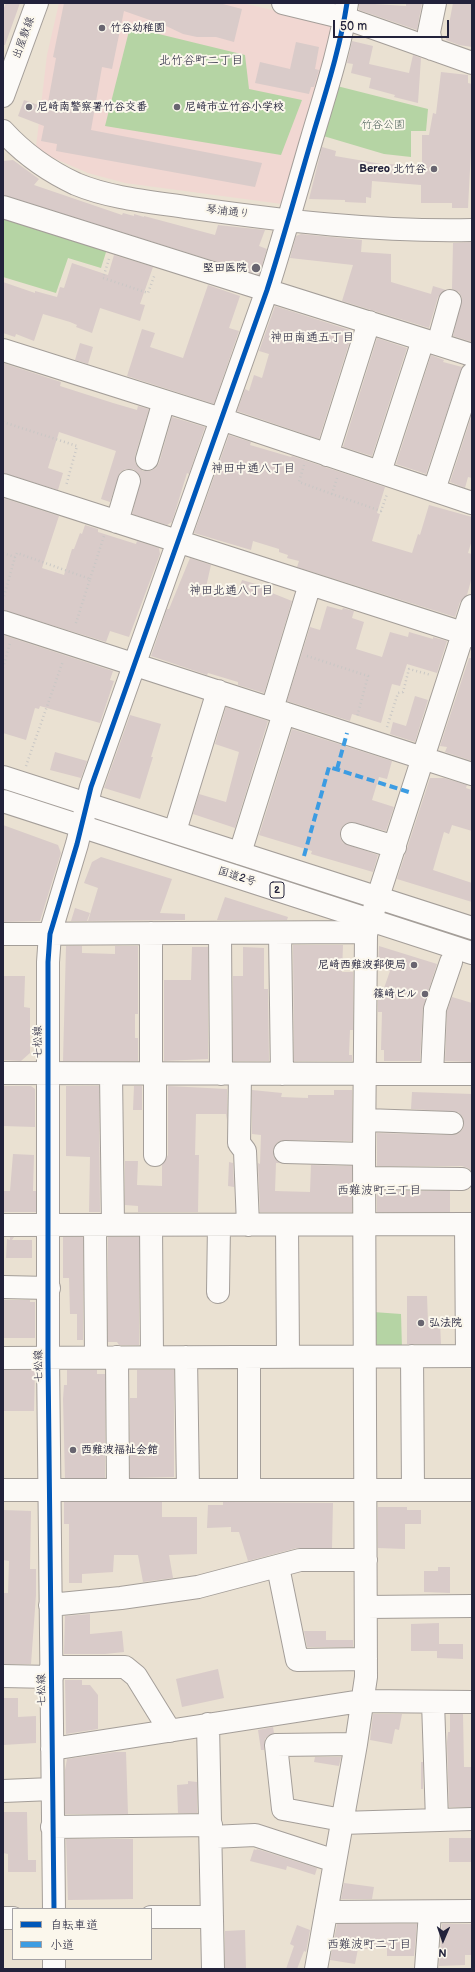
<!DOCTYPE html>
<meta charset="utf-8">
<style>
body{margin:0}
#map{position:relative;width:475px;height:1972px;overflow:hidden;background:#eae1d2;font-family:"Balsamiq Sans","Klee One",sans-serif}
canvas{display:block}
.frame{position:absolute;inset:0;border:4px solid #22223b;pointer-events:none}
.legend{position:absolute;left:12px;top:1908px;width:140px;height:52px;box-sizing:border-box;background:#fbf7ec;border:1px solid #a4a2a5;margin:0;padding:5px 7px;list-style:none;font-size:12px;color:#22223b}
.legend li{display:flex;align-items:center;gap:8px;height:20px}
.legend b{width:20px;border:1px solid #a4a2a5}
.north{position:absolute;left:423px;top:1920px;width:40px;height:40px;-webkit-text-stroke:3px #fbf7ec;paint-order:stroke;rotate:182deg;font-size:11px;font-weight:700;line-height:16px;text-align:center;color:#22223b}
.north::after{content:'';display:block;margin:auto;width:14px;height:18px;background:#22223b;clip-path:polygon(50% 0,100% 100%,50% 72%,0 100%)}
.scale{position:absolute;left:333px;top:20px;width:116px;height:18px;box-sizing:border-box;border:2px solid #22223b;border-top:0;padding-left:5px;font-size:12px;line-height:14px;white-space:nowrap;color:#22223b;-webkit-text-stroke:3px #fbf7ec;paint-order:stroke}
</style>
<div id="map">
<canvas width="475" height="1972"></canvas>
<div class="frame"></div>
<ul class="legend">
<li><b style="height:5px;background:#0057b8"></b>自転車道</li>
<li><b style="height:5px;background:#3c9ce2"></b>小道</li>
</ul>
<div class="north">N</div>
<div class="scale">50 m</div>
</div>
<script>
const g = document.querySelector('canvas').getContext('2d');
g.lineJoin = 'round';
function fill(path, color) {
  g.fillStyle = color;
  g.fill(path, 'evenodd');
}
function trace(path, color, width, dash) {
  g.strokeStyle = color;
  g.lineWidth = width;
  g.lineCap = dash ? 'butt' : 'round';
  g.setLineDash(dash || []);
  g.stroke(path);
}
function write(font, color, halo, rows, align = 'center') {
  g.font = font + ' "Balsamiq Sans","Klee One",sans-serif';
  g.lineWidth = 4;
  g.setLineDash([]);
  g.textBaseline = 'middle';
  g.strokeStyle = halo;
  g.fillStyle = color;
  for (const [text, x, y, turn = 0] of rows) {
    g.save();
    g.translate(x, y);
    g.rotate((+turn || 0) * Math.PI / 180);
    g.textAlign = isNaN(turn) ? turn : align;
    if (halo) g.strokeText(text, 0, 0);
    g.fillText(text, 0, 0);
    g.restore();
  }
}
const built = new Path2D(`
 M59,3H242L333,24L326,68L282,204L125,183L88,173L51,157L36,147L47,55Z`);
const green = new Path2D(`
 M130,27L245,55L249,89L302,100L281,155L105,126Z
 M333,85L428,109L426,131H411V157L384,154L320,135Z
 M3,216L107,249L101,268L68,258L56,293L3,277Z
 M373,1312L401,1314L402,1349H378L372,1345Z`);
const building = new Path2D(`
 M6,3H20L5,45H3V10Z
 M64,3H219L242,9L234,42L216,37H197L183,34L164,25L124,11L112,69L102,67L91,130L262,163L255,187L56,151L57,144L41,141L44,126L18,116L24,100L47,108L56,58L53,57Z
 M359,3L406,6V3H422L417,30L359,10Z
 M453,3H472V47L459,45L446,40Z
 M352,41L373,46L369,64L409,73L413,55L421,58L418,103L394,97L395,95L369,88L371,78L351,73L353,64L347,63Z
 M296,42L319,47L315,69L319,70L314,87H311L309,94L255,83L260,62L290,69Z
 M441,72L468,75V83L472,84V131L468,208H452V203H421V185L372,181L371,198L366,197V203L345,202V200L309,199L322,147L336,151L335,156L382,164L422,165V135H429L433,113L436,114Z
 M13,160L39,179L34,185L122,215L123,213L134,216V214L144,217V216L215,235L218,225L265,230L259,246L267,249L259,275L3,195V161Z
 M301,234L362,240L361,252L391,254V282L431,294L433,286L446,290L438,297L429,328L342,301L353,265L290,258L296,236Z
 M472,242V342L453,336L462,298L459,292L452,289L453,243Z
 M114,255L153,267L140,304L145,305L140,321L100,308L92,333L76,327L77,325L70,322L43,314L34,341L16,334L15,337L3,333V282L35,293V291L57,297L60,287L64,288L72,263L108,275Z
 M208,285L240,296L229,328L239,331L214,404L127,376L142,329L155,333L150,347L183,358Z
 M275,306L353,331L319,439L237,411L245,389L249,391L254,375L262,378L269,354L259,351Z
 M377,338L407,348L372,456L343,447Z
 M80,343L93,347L88,364L75,360Z
 M431,355L444,360L443,362L462,367L426,474L396,464Z
 M3,363L61,382L60,386L113,403L137,410L138,406L149,409L135,456V462L138,467L143,471H150L156,468L159,463L172,417L205,427L189,474L187,473L172,522L167,525L132,514L141,478L138,473L133,469H126L120,472L110,502L101,499L116,451L59,432L48,468L63,473L58,490L3,473Z
 M472,414V478L468,477L465,488L450,482Z
 M229,435L251,442L250,445L291,457L292,456L385,487L377,513L380,514L372,541L412,553L418,534L420,535L429,505L472,517V540L468,553L472,554V577L467,595L460,602L455,617L297,567L299,561L287,558L288,555L279,552V549L253,541L251,550L194,533Z
 M3,498L59,516L42,568L64,575L72,549H74L80,533L82,534L85,525L98,529V532L136,544L137,541L159,548L160,554L129,637L110,631L106,642L3,610Z
 M190,558L211,565L206,587L236,598L242,580L273,589L272,593L292,601L264,693L238,685V682L208,673L207,675L151,656L167,609H169Z
 M327,606L342,610L343,608L354,611L352,618L364,622L356,649L382,657L390,632L408,637L409,632L433,639V637L447,641L437,673L407,664L400,686L392,684L381,723L352,714L350,721L287,701L310,627L320,630Z
 M3,635L113,671L110,680L114,681L100,723L40,706L39,709L35,708L26,740L3,733Z
 M469,658H472V761L445,752L447,747L440,746Z
 M415,696L428,700L415,742L390,734L393,722L406,726Z
 M226,707L268,721L235,828L193,814L199,794L226,802L239,752L215,744Z
 M130,715L161,724L151,757H153L140,799L104,788Z
 M292,729L392,761L387,779L379,777L372,800L394,807L386,831L350,822L344,825L340,831V837L343,843L378,855L373,872L311,854L312,851L259,835Z
 M55,752L87,761L81,778L50,770Z
 M430,778H444L467,785L466,788L472,790V831L452,825L449,834L444,832L433,870L472,883V902L397,879Z
 M3,825L58,845L61,853L40,921L3,922Z
 M101,857L172,879L160,913L185,914V920L88,921L98,888L84,883L92,862Z
 M225,897L288,917L287,920H217Z
 M75,908L90,913L87,921H71Z
 M293,945H343L342,972H353V1030H350L349,1055H352V1061H294Z
 M66,946H82V953L115,954V946H138V1014H135V1038H138V1061H63Z
 M379,946L437,964L423,1008L420,1061H384V1050H381L382,1012H378V991H383L390,971L378,967Z
 M192,947H208V1059L164,1061V980H191Z
 M243,947L264,948V989H268L269,1061H233V976H243Z
 M3,976H25L24,1007L30,1008V1053L21,1061L3,1060Z
 M452,997L472,1003V1062L445,1061L447,1011Z
 M3,1086H31L35,1089V1127L3,1126Z
 M66,1086H99L100,1212H89L90,1157L66,1156Z
 M134,1086H142V1110H133Z
 M168,1086L227,1089V1120L226,1114H196L195,1155H199L198,1212H138V1206L125,1205V1161H138L137,1185L162,1186V1165L168,1155Z
 M252,1090L282,1093L281,1097L308,1098V1095H334V1090H352V1141L285,1140L279,1141L275,1145L273,1152L274,1158L280,1163H276L275,1191L310,1192L311,1165L352,1166V1212H260L258,1163L260,1164L261,1135L252,1134Z
 M412,1092L472,1094V1172L468,1168L462,1166H377V1133L452,1135L458,1134L463,1129L464,1124L463,1117L458,1112L411,1109Z
 M13,1154L34,1155L33,1191H36V1212H3V1191H10Z
 M229,1162L233,1163L234,1187L228,1186Z
 M377,1191H450V1212H377Z
 M10,1237H14L12,1240H32V1258H6L7,1239L10,1240Z
 M63,1237H83V1340H77V1314H70L69,1278H63Z
 M108,1237H139V1345H119L117,1342H108Z
 M407,1296H427L428,1322L440,1323L441,1344H407Z
 M3,1300H30V1302H35V1338H3Z
 M3,1370H35L34,1411H4Z
 M67,1370H97V1374H105V1478H65L63,1399L64,1385H67Z
 M137,1370H174V1477L130,1478V1398H137Z
 M64,1502H162V1517H197V1554L169,1555L173,1578L143,1582L138,1555H114L113,1572L82,1574V1583H69V1524H64Z
 M223,1502L333,1503L332,1548H297L248,1561L239,1532H231V1527L207,1528L208,1505H223Z
 M378,1507H407V1510H421V1524H405V1549L378,1548Z
 M3,1510L31,1511L30,1569H36V1595L31,1664H3V1593H8L9,1561L3,1560Z
 M438,1567H450V1593L424,1592V1571H438Z
 M90,1614V1634L122,1631L124,1652L105,1654H64L65,1616Z
 M439,1623V1644H463V1659L437,1658V1651H411V1624Z
 M304,1631H326V1640H353V1647H307Z
 M218,1669L224,1698L182,1707L176,1679Z
 M65,1680H82V1685H90L98,1695V1729L66,1734Z
 M3,1698H18V1717L36,1716V1743L3,1745Z
 M373,1714H402L399,1730L395,1729L392,1744L370,1740Z
 M450,1714H463L464,1767H472V1807H449L447,1742L448,1732H450Z
 M273,1727L274,1733L269,1735L265,1739L264,1750H261L258,1730Z
 M115,1752H126L128,1814H65V1770L67,1759Z
 M315,1757H341L339,1766L314,1762Z
 M421,1762H423V1789H421Z
 M188,1781L197,1782V1813H178L177,1785L188,1784Z
 M3,1812H27L28,1860H36V1872H8V1854L3,1853Z
 M449,1838H472V1862H449Z
 M133,1839V1899L68,1900L66,1839Z
 M254,1849L256,1850L257,1849L317,1868L315,1875L287,1866L286,1870L250,1861Z
 M344,1883L374,1887L372,1899H341Z
 M337,1924H417L414,1956H387V1949H358L355,1964L330,1960Z
 M442,1924H472V1955H465V1965L439,1966Z
 M297,1925L310,1930L306,1952L304,1951L297,1969H286L294,1946L290,1944Z
 M245,1930L246,1969H225V1931Z`);
const path = new Path2D(`
 M109,259L103,278L148,293L155,274
 M3,422L77,446L66,486
 M304,465L299,482L332,494
 M337,478L332,494L381,511L387,494
 M3,553L15,557L17,553L90,579L75,626
 M90,579L104,536
 M3,600L15,557
 M307,656L368,676L357,717
 M3,668L10,643
 M387,727L398,693L403,692L409,669L431,675
 M26,766L63,661`);
const minor = new Path2D(`
 M283,3L345,18L472,63
 M432,49L429,32L435,3
 M3,96L37,3
 M3,131C24,154 48,171 76,184C112,199 154,202 192,208C285,221 378,232 472,230
 M3,207L472,355
 M438,344L450,301
 M3,350L221,419L472,503
 M327,455L369,322
 M147,459L164,401
 M380,472L423,340
 M3,485L472,636
 M434,490L472,374
 M117,522L129,481
 M3,622L472,774
 M272,709L310,584
 M175,831L218,691
 M352,834L395,847
 M240,853L284,713
 M151,933V1074
 M220,933L221,1074
 M280,933L282,1074
 M3,934L360,932L366,931
 M3,1073L472,1074
 M111,1074L113,1225
 M240,1074L239,1143L245,1151L248,1225
 M432,1074L435,1009L451,962
 M365,1120L452,1123
 M285,1152L364,1154
 M155,1155V1074
 M365,1178L462,1179
 M466,1224L467,1356
 M3,1225L472,1224
 M151,1225L152,1357
 M287,1225L288,1356
 M95,1226L96,1357
 M3,1287L49,1288
 M218,1292L219,1225
 M412,1356L413,1490
 M117,1357L118,1490
 M186,1357L188,1490
 M249,1357V1490
 M3,1358L472,1356
 M3,1490H472
 M278,1567L297,1660L366,1659
 M50,1605L121,1598L198,1587L300,1560H366
 M366,1607L472,1606
 M51,1667H125L136,1676L170,1731
 M3,1676L52,1677
 M433,1702L437,1820
 M208,1724L213,1969
 M52,1749L361,1701L472,1702
 M3,1791L52,1789
 M342,1820L283,1809L276,1745L356,1744
 M341,1823L472,1819
 M52,1827L211,1825
 M211,1837L255,1835L335,1861
 M54,1909L48,1358V962L50,934L77,844L91,787L267,290C283,240 297,189 312,138C325,94 340,49 347,3
 M326,1912L472,1911
 M151,1917H212
 M3,1918H13
 M54,1959V1969
 M316,1969L356,1744L366,1677L364,1154L366,934L472,606
 M426,1969L430,1912`);
const highway = new Path2D(`
 M3,777L472,928
 M3,801L472,953`);
const quiet = new Path2D(`
 M337,769L347,733
 M304,856L329,767L412,793`);
const cycleway = new Path2D(`
 M54,1909L48,1358V962L50,934L77,844L91,787L267,290C283,240 297,189 312,138C325,94 340,49 347,3`);
const markers = [
 [102,28,4,"#686570"],
 [29,107,4,"#686570"],
 [177,107,4,"#686570"],
 [434,169,4,"#686570"],
 [256,268,5,"#686570"],
 [414,965,4,"#686570"],
 [425,994,4,"#686570"],
 [421,1323,4,"#686570"],
 [73,1450,4,"#686570"]
];
const shields = [
 [277,890,14]
];
const shieldNames = [
 ["2",277,890]
];
const poiNames = [
 ["竹谷幼稚園",110,28],
 ["尼崎南警察署竹谷交番",37,107],
 ["尼崎市立竹谷小学校",185,107],
 ["Bereo 北竹谷",426,169,"right"],
 ["堅田医院",247,268,"right"],
 ["尼崎西難波郵便局",406,965,"right"],
 ["篠崎ビル",417,994,"right"],
 ["弘法院",429,1323],
 ["西難波福祉会館",81,1450]
];
const streetNames = [
 ["出屋敷線",24,38,-70],
 ["琴浦通り",228,212,7],
 ["国道2号",237,877,18],
 ["七松線",38,1042,-90],
 ["七松線",39,1366,-91],
 ["七松線",42,1690,-91]
];
const parkNames = [
 ["竹谷公園",383,125]
];
const neighbourhoodNames = [
 ["北竹谷町二丁目",201,61],
 ["神田南通五丁目",312,338],
 ["神田中通八丁目",253,469],
 ["神田北通八丁目",231,591],
 ["西難波町三丁目",379,1191],
 ["西難波町二丁目",369,1945]
];
fill(built, '#f1d7d2');
fill(green, '#b5d4a4');
fill(building, '#d9cbc9');
trace(minor, '#a49e99', 24);
trace(highway, '#a49e99', 24);
trace(path, '#c9c7c5', 2.5, [1, 3]);
trace(minor, '#fcfaf8', 22);
trace(highway, '#fcfaf8', 22);
trace(quiet, '#3c9ce2', 4, [8, 4]);
trace(cycleway, '#0057b8', 5);
for (const [x, y, r, color] of markers) {
  const dot = new Path2D();
  dot.arc(x, y, r, 0, 2 * Math.PI);
  g.fillStyle = color;
  g.fill(dot);
  trace(dot, '#fbf7ec', 1.5);
}
for (const [x, y, w] of shields) {
  const box = new Path2D();
  box.roundRect(x - w / 2, y - 8, w, 16, 3);
  g.fillStyle = '#fbf7ec';
  g.fill(box);
  trace(box, '#22223b', 1);
}
write('bold 10px', '#22223b', null, shieldNames);
write('bold 11px', '#22223b', '#fbf7ec', poiNames, 'left');
write('11px', '#22223b', '#fbf7ec', streetNames);
write('11px', '#465c53', '#fbf7ec', parkNames);
write('12px', '#22223b', '#fbf7ec', neighbourhoodNames);
</script>
